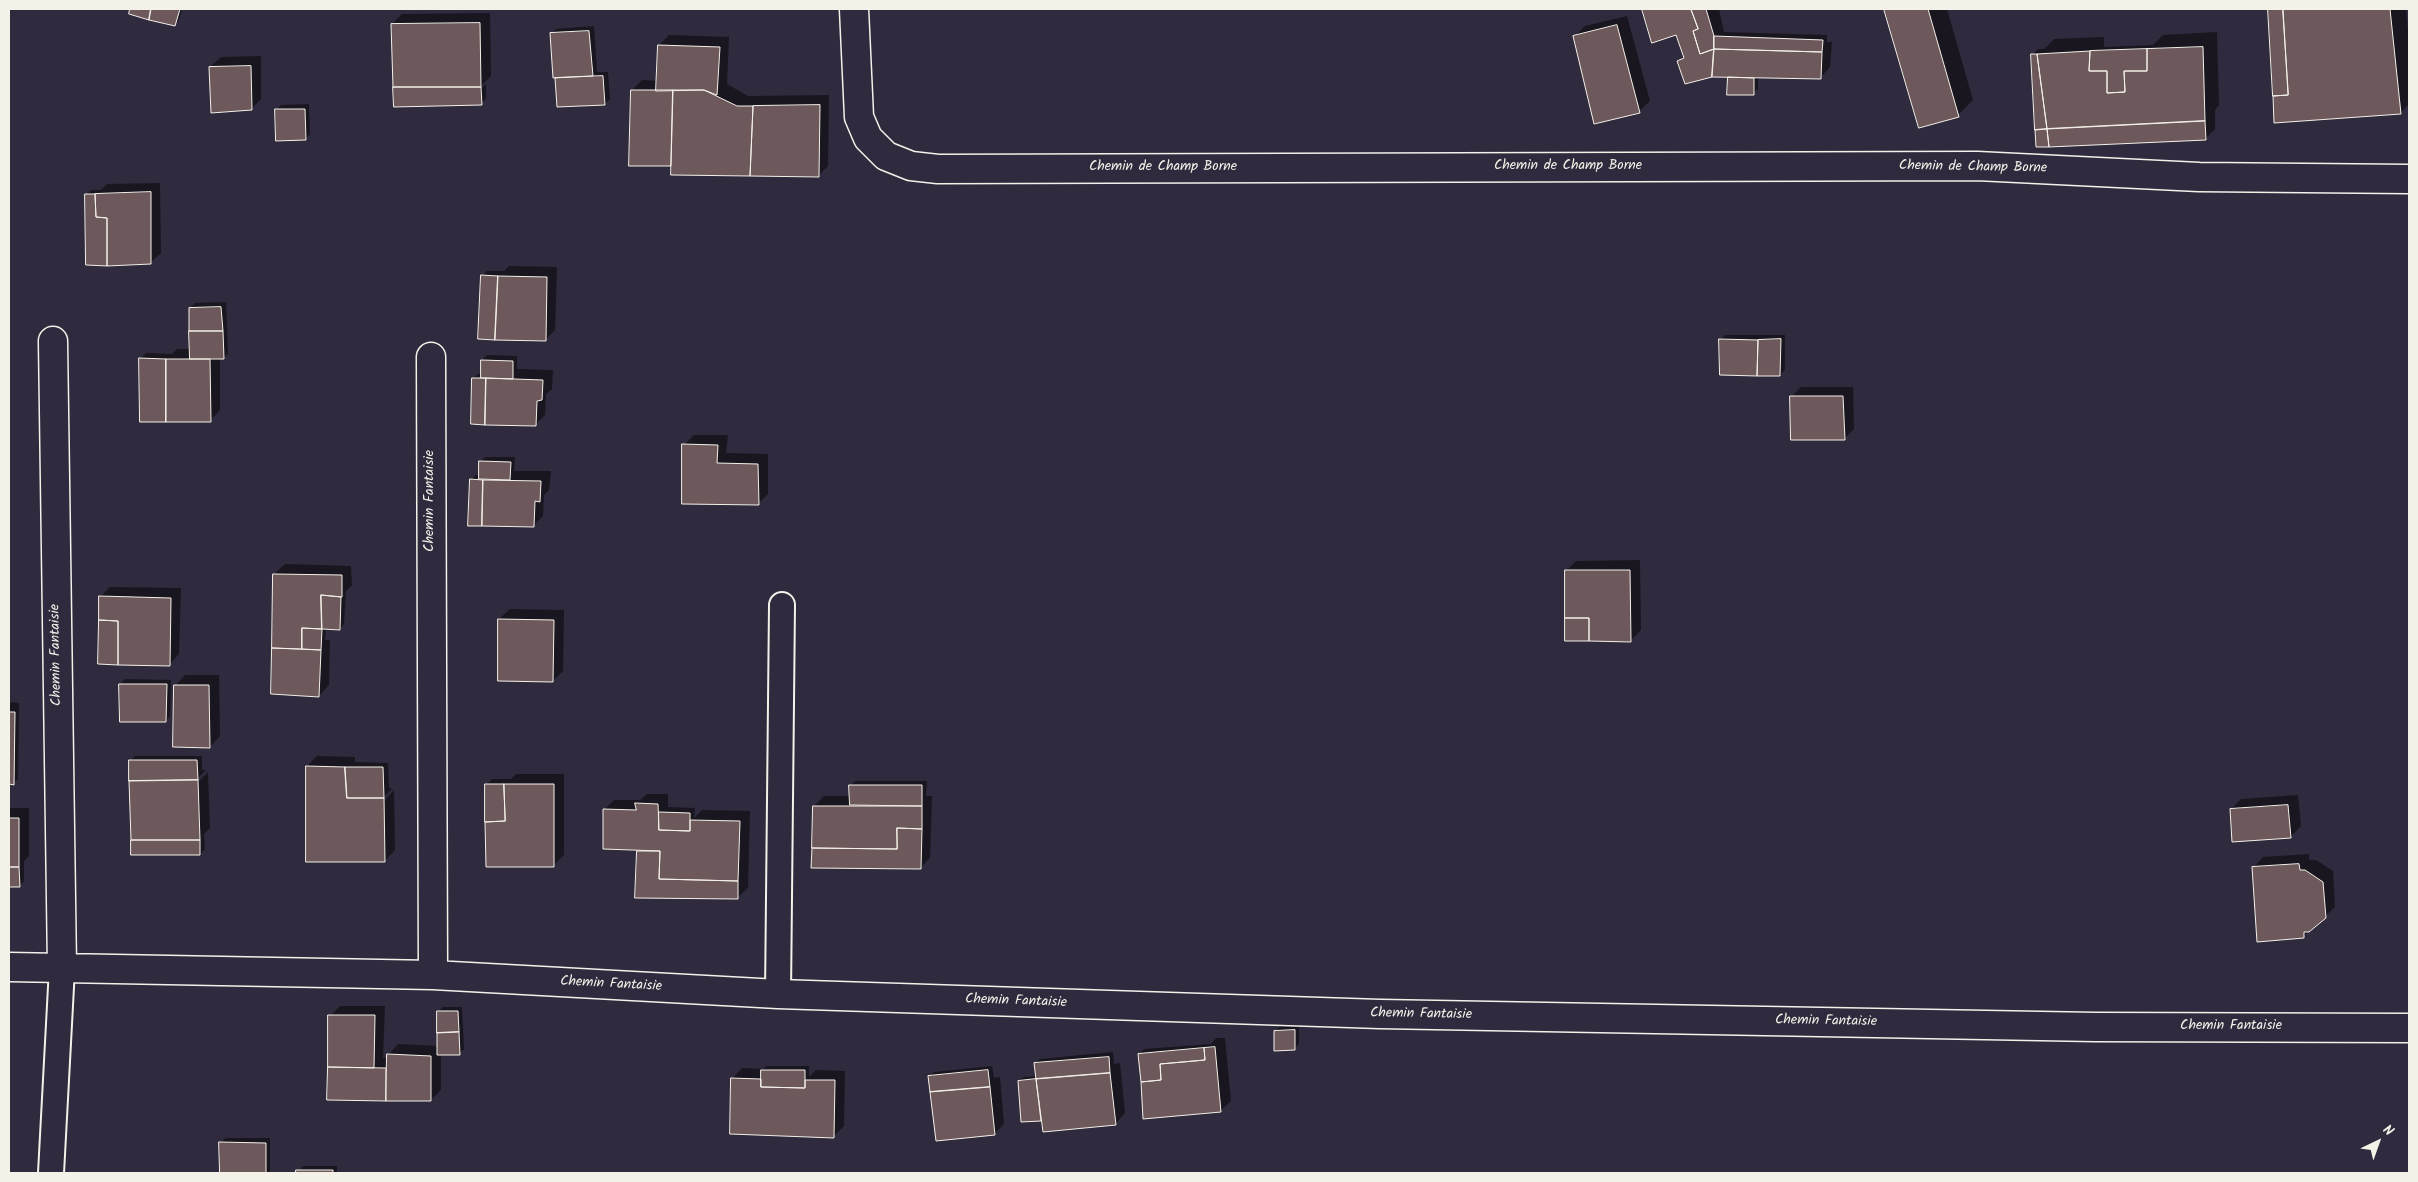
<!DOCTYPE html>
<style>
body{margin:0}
#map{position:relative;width:2418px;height:1182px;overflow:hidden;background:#2f2a3d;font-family:Kalam,sans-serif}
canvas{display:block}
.frame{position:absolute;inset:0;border:10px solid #f4f1e8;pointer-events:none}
.north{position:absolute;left:2353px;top:1117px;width:50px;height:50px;-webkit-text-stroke:4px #2f2a3d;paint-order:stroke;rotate:42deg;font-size:14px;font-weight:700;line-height:20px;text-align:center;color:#f4f1e8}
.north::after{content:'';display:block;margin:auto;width:18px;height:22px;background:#f4f1e8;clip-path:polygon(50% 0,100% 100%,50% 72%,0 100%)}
</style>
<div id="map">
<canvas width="2418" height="1182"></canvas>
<div class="frame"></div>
<div class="north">N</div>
</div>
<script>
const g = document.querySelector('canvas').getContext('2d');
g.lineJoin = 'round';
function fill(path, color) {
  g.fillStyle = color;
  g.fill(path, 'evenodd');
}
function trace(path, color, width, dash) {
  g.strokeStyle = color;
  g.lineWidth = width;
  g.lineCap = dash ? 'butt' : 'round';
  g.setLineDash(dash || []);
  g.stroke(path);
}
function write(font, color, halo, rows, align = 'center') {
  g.font = font + ' Kalam,sans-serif';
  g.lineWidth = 5;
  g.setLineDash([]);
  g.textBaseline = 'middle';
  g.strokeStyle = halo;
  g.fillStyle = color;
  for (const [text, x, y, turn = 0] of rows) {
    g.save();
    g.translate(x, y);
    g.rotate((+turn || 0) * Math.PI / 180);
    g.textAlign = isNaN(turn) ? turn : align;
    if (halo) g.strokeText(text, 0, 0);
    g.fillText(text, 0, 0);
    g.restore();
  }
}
const shadow = new Path2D(`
 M132,9H182L179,20L174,25L130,13Z
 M1643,9H1719L1724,32L1827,35V42H1832L1830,67L1820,78L1758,77V89L1753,93L1729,76L1679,61L1684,56L1677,34L1653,41Z
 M1885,9H1947L1973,100L1958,115L1919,126Z
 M2269,9H2406L2409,42V104L2400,113L2276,121Z
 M490,13L491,76L476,91L478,92L486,84V99L481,103L392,24L402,14Z
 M1627,16L1650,101L1639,111L1575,36L1585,26Z
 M594,26L597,72H608L610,99L605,104L558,105L551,34L556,29Z
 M2217,32L2219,105L2215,110V129L2205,139L2033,54L2038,49H2044L2054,39L2104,37V47L2153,45L2163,35Z
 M669,35L729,37L727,84L748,96L829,95L828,166L818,176L672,165L631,164L632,90L642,80L658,81L659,45Z
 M261,56V99L251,109L210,67L221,57Z
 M309,104L310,134L306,139L276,110L281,105Z
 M160,183L161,253L150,263L86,195L91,190H101L107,184Z
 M509,266L557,267L555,330L545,340L482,276L487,271H504Z
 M226,302L228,353L224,358H220V410L210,421L141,358L146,353L172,354L177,349H191L190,308L195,303Z
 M1725,335H1785V370L1780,375L1720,340Z
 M487,355L517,356V369L553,370L552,389L546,394L545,415L535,425L473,379L478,374H482V360Z
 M1801,387H1853L1854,429L1844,439L1791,397Z
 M694,435H728L726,453L768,454V494L758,504L684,445Z
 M485,457H515L514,471H551L549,490L544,495L543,516L533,526L471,480L476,475H480V462Z
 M1640,560L1641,630L1630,641L1566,571L1576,561Z
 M285,564L351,566L352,585L346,591L344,624L340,629L326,628L325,640H330L329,685L319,696L272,693L274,574Z
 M110,587L181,588L179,654L169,665L100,597Z
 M510,609L564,610L563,671L553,681L499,619Z
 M185,675H219L220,736L210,747L175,686Z
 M125,679L171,680L170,716L166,721L120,684Z
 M9,702L19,703V708L18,779L13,783H9Z
 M135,756H202V770H206L197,779V783L208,772L210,828L204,834L205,849L200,854L130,761Z
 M317,756L355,757V762L388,763L389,788L392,789L379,802L381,804L394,790L395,850L385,861L307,766Z
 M516,774H564V855L554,865L487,784L492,779H511Z
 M855,781H927L926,796H932L930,858L920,868L814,806L824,796H851L850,786Z
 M647,794H668V807L695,808L694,818L702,810L750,811L748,888L737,898L636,896L638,850L604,810L614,800H640Z
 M2298,795L2301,826L2290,837L2231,809L2241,799Z
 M9,808H29V856L24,861V881L20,886L9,885Z
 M2309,854V860H2316L2333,871L2335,907L2303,937L2253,868L2263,857Z
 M340,1006H385L383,1058H388V1055L398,1044L439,1046L438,1012L443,1007H462L464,1049L459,1054H441V1090L431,1100L329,1099L330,1016Z
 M1280,1026H1299V1044L1294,1049L1275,1031Z
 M1216,1038H1225L1231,1101L1220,1111L1139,1054L1144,1049L1211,1044Z
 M1113,1052L1114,1064L1120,1063L1125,1113L1115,1124L1042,1118L1040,1120L1019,1081L1024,1077L1037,1076L1035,1063L1040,1059Z
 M767,1066H809V1077L816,1070L845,1071L844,1126L834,1136L732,1079L742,1068L763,1069Z
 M992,1066L994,1078L1000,1077L1004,1124L994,1134L929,1076L934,1072Z
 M226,1138H270V1172L276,1173H221V1142Z
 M303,1166H337V1173H298Z`);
const building = new Path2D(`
 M130,9H151L149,20L129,14Z
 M151,9H180L175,26L149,20Z
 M1642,9H1691L1698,29L1693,31L1700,54L1714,49L1712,77L1685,84L1677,61L1684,58L1676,35L1652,43Z
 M1691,9H1706L1714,36V49L1700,54L1693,31L1698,29Z
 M1884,9H1928L1959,117L1919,128Z
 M2268,9H2283L2288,95L2273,96Z
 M2283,9H2390L2401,114L2274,123L2273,96L2288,95Z
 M480,23L481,87H393L391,24Z
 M1617,25L1640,113L1594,124L1573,36Z
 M589,31L593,76L553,78L550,33Z
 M1714,36L1823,40L1822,52L1714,49Z
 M658,45L720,47L717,95L704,90L656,91Z
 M2203,47L2205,121L2047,129L2037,54L2090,51L2089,71H2107V93L2125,92L2124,71H2147V49Z
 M1714,49L1822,52L1821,79L1712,77Z
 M2147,49V71H2124L2125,92L2107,93V71H2089L2090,51Z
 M2031,54H2037L2047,129L2035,130Z
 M251,66L252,110L211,113L209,67Z
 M603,76L605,105L557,107L555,78Z
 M1728,77L1754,78V95H1727Z
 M393,87H481L482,105L394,107Z
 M631,90H673L671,166H629Z
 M673,90H704L737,106H753L750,176L671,175Z
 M820,105L819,177L750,176L753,106Z
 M275,109H305L306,140L276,141Z
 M2205,121L2206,140L2049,147L2047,129Z
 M2047,129L2049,147H2036L2035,130Z
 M151,192V264L107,266V218L96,217L95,194Z
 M85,194H95L96,217L107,218V266L86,265Z
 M481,275L498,276L495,340L478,339Z
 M498,276L547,277L546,341L495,340Z
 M221,307L223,331H189V308Z
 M189,331H223L224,359H190Z
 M1719,339L1758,340L1757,376L1720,375Z
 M1781,339L1780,376H1757L1758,340Z
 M139,358L166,359V422H140Z
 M166,359H210L211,422H166Z
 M481,360L513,361V379L481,378Z
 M472,378H486L485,425L471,424Z
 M486,378L543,380L542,400L537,401L536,426L485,425Z
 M1790,396H1843L1845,440H1791Z
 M682,444L718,445L717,463L758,464L759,505L682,504Z
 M479,461L511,462L510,480L479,479Z
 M470,479L483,480L482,526H468Z
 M483,480L541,481L540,502L535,501L534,527L482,526Z
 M1565,570H1630L1631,642L1589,641V618H1565Z
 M273,574L342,575V597L321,595L322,629L302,628V649L272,648Z
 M321,595L341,597L340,630L322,629Z
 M99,596L171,598L170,666L118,665V621L99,620Z
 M1565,618H1589V641H1565Z
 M498,619L554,620L553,682L498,681Z
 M99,620L118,621V665L98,664Z
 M302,628L322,629L321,650L302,649Z
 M272,648L321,650L319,697L271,694Z
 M119,684H167L166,722H120Z
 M174,685H209L210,748L173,747Z
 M9,712H15L14,785L9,784Z
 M129,760H197L198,780L129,781Z
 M306,766L345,767L347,798H384L385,862H306Z
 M345,767H383L384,798H347Z
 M198,780L200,840H131L129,781Z
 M485,784H504L505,821L485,822Z
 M504,784H554V867H486L485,822L505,821Z
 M849,785H922V806L850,805Z
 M635,803L658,804L659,830L690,831V820L740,821L738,881L659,879L660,851L603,849V809L636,810Z
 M2288,805L2291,838L2232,842L2230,809Z
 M813,806H922V829L897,828V849L812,848Z
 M659,812L690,813V831L659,830Z
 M9,818H19V867H9Z
 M897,828L922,829L921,869L811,868L812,848L897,849Z
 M131,840H200V855H131Z
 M637,851H660L659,879L738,881V899L635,898Z
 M2299,864L2300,870H2305L2323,882L2326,918L2309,932H2304V938L2257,942L2252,867Z
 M9,867H19L20,887H9Z
 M437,1011H458L459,1032L437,1033Z
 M328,1015H375L374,1068L328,1067Z
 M1295,1030V1050L1274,1051V1031Z
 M459,1032L460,1055H437V1033Z
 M1215,1047L1221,1112L1143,1119L1141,1082L1161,1080L1160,1064L1205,1060L1204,1048Z
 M1204,1048L1205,1060L1160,1064L1161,1080L1141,1082L1138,1054Z
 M387,1054L431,1056V1101H386Z
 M1109,1057L1110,1073L1036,1079L1034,1063Z
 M328,1067L386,1068V1101L327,1100Z
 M761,1070H805V1088L761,1087Z
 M988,1070L990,1087L930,1092L928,1076Z
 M1110,1073L1116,1125L1043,1132L1036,1079Z
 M731,1078L761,1079V1087L805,1088V1080H835L834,1138L730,1134Z
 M1036,1079L1041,1121L1021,1122L1018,1081Z
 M990,1087L995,1135L936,1141L930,1092Z
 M219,1142L266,1143V1173H220Z
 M296,1170H333V1173H296Z`);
const service = new Path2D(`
 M778,994L782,605
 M51,1173L62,968`);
const minor = new Path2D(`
 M854,9L859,117L868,138L886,156L911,166L938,169L1977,166L2199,177L2409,179
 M53,341L62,968
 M431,357L433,975
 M9,967L433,975L778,994L1380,1014L2095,1027L2409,1028`);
const streetNames = [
 ["Chemin de Champ Borne",1568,167],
 ["Chemin de Champ Borne",1163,168],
 ["Chemin de Champ Borne",1973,168,1],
 ["Chemin Fantaisie",431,501,-90],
 ["Chemin Fantaisie",57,655,-91],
 ["Chemin Fantaisie",611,985,3],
 ["Chemin Fantaisie",1016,1002,2],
 ["Chemin Fantaisie",1421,1015,1],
 ["Chemin Fantaisie",1826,1022,1],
 ["Chemin Fantaisie",2231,1027]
];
fill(shadow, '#0007');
fill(building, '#6d585b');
trace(building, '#f4f1e8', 1);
trace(service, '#f4f1e8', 28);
trace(minor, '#f4f1e8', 31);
trace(service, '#2f2a3d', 24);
trace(minor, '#2f2a3d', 28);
write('14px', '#f4f1e8', '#2f2a3d', streetNames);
</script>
